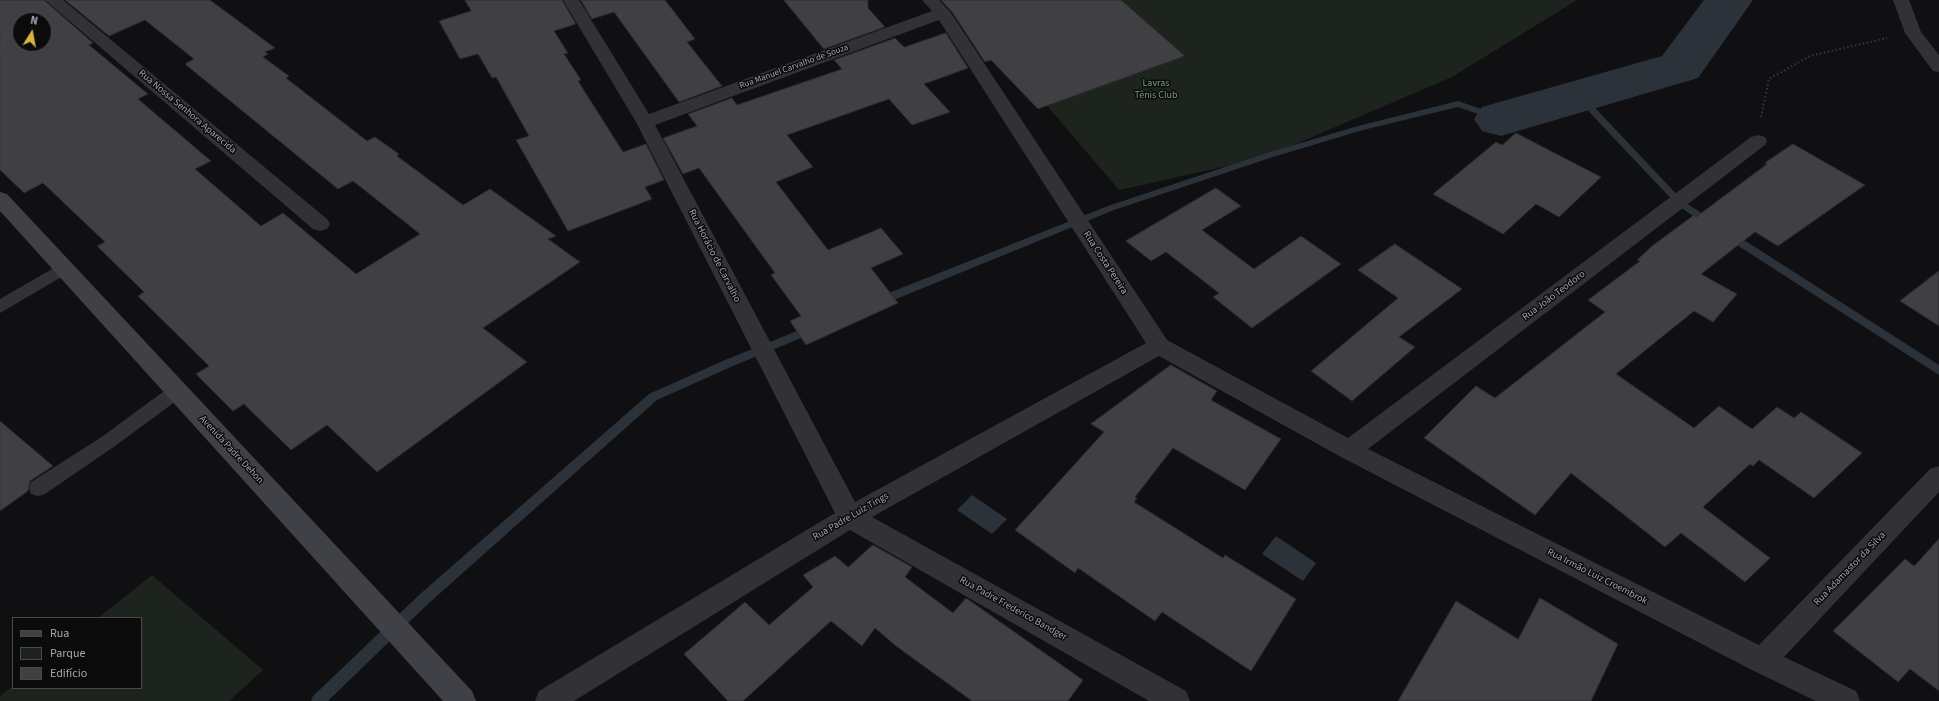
<!DOCTYPE html>
<meta charset="utf-8">
<style>
body{margin:0}
#map{position:relative;width:1939px;height:701px;overflow:hidden;background:#101012;font-family:"Source Sans 3",sans-serif}
canvas{display:block}
.legend{position:absolute;left:12px;top:617px;width:130px;height:72px;box-sizing:border-box;background:#0b0b0c;border:1px solid #48494e;margin:0;padding:5px 7px;list-style:none;font-size:12px;color:#a3a6b1}
.legend li{display:flex;align-items:center;gap:8px;height:20px}
.legend b{width:20px;border:1px solid #48494e}
.north{position:absolute;left:12px;top:12px;width:40px;height:40px;box-sizing:border-box;background:#0b0b0c;border:1px solid #48494e;border-radius:50%;rotate:11deg;font-size:11px;font-weight:700;line-height:16px;text-align:center;color:#a3a6b1}
.north::after{content:'';display:block;margin:auto;width:14px;height:18px;background:#deb33b;clip-path:polygon(50% 0,100% 100%,50% 72%,0 100%)}
</style>
<div id="map">
<canvas width="1939" height="701"></canvas>
<ul class="legend">
<li><b style="height:5px;background:#404146"></b>Rua</li>
<li><b style="height:11px;background:#1d241e"></b>Parque</li>
<li><b style="height:11px;background:#404044"></b>Edifício</li>
</ul>
<div class="north">N</div>
</div>
<script>
const g = document.querySelector('canvas').getContext('2d');
g.lineJoin = 'round';
function fill(path, color) {
  g.fillStyle = color;
  g.fill(path, 'evenodd');
}
function trace(path, color, width, dash) {
  g.strokeStyle = color;
  g.lineWidth = width;
  g.lineCap = dash ? 'butt' : 'round';
  g.setLineDash(dash || []);
  g.stroke(path);
}
function write(font, color, halo, rows, align = 'center') {
  g.font = font + ' "Source Sans 3",sans-serif';
  g.lineWidth = 3;
  g.setLineDash([]);
  g.textBaseline = 'middle';
  g.strokeStyle = halo;
  g.fillStyle = color;
  for (const [text, x, y, turn = 0] of rows) {
    g.save();
    g.translate(x, y);
    g.rotate((+turn || 0) * Math.PI / 180);
    g.textAlign = isNaN(turn) ? turn : align;
    if (halo) g.strokeText(text, 0, 0);
    g.fillText(text, 0, 0);
    g.restore();
  }
}
const green = new Path2D(`
 M957,0H1577L1452,77L1263,158L1119,190Z
 M152,575L263,670L229,701H0V696L13,686V688H141V618H98Z`);
const water = new Path2D(`
 M972,495L1007,519L992,534L957,510Z
 M1276,536L1316,563L1303,581L1262,554Z`);
const stream = new Path2D(`
 M1580,94L1583,95L1683,201L1714,221L1715,223L1714,225H1706L1677,205L1577,99V95Z
 M1458,101L1504,117L1506,119L1501,122L1458,107L1363,130L1273,157L1114,210L884,304H876L875,301L876,298L1108,206L1267,153L1358,126Z
 M1730,231L1939,365V375L1726,238L1725,235L1726,232Z
 M812,325L817,329L816,332L733,366L657,400L429,603L328,701H311L313,696L419,595L649,394L725,360Z`);
const river = new Path2D(`
 M1704,0H1753L1698,78L1501,136L1482,131L1474,119L1482,107L1662,56Z`);
const building = new Path2D(`
 M0,0H44L93,43L89,45L148,94L138,99L211,161L195,169L261,226L283,213L356,274L420,234L353,181L338,189L185,64L194,59L145,20L109,36L65,0H210L275,48L265,52L268,54L263,57L289,76L286,78L367,141L375,137L399,154L397,156L463,205L490,189L556,236L548,239L580,262L483,328L527,362L377,472L327,425L291,450L244,404L233,411L196,374L209,366L138,296L144,292L97,246L105,242L43,183L24,193L0,170ZM20,20H44V44H20Z
 M465,0H562L576,24L554,31L568,53L564,54L581,80L578,81L623,152L646,144L664,180L645,187L652,199L568,231L516,140L529,136L496,77L492,78L478,54L460,59L439,21L471,11Z
 M581,0H665L695,39L687,42L722,86L679,102L614,12L592,19Z
 M784,0H868V8L885,27L824,49Z
 M941,0H1121L1185,56L1038,109L991,60L985,62L952,12Z
 M946,33L968,68L924,84L950,112L912,125L889,99L787,135L813,167L776,182L828,250L881,228L903,254L871,268L898,303L806,345L790,321L801,316L771,275L775,273L699,168L683,174L663,138L697,126L688,114L732,98L737,105L842,69L834,60L895,38L904,47Z
 M1516,133L1601,177L1559,217L1536,204L1503,234L1433,194L1496,142L1502,145Z
 M1793,144L1865,185L1778,246L1755,232L1701,274L1737,294L1713,322L1694,311L1616,374L1694,428L1719,406L1752,429L1777,407L1794,418L1801,412L1862,453L1814,498L1759,460L1753,466L1750,464L1703,507L1770,558L1745,582L1681,533L1665,547L1571,473L1535,515L1424,438L1476,386L1495,398L1605,312L1588,300L1640,261L1637,260L1652,246L1694,215L1696,217L1767,164L1765,163Z
 M1216,188L1241,206L1202,230L1254,269L1301,236L1341,264L1252,328L1213,297L1219,293L1166,252L1151,261L1126,241Z
 M1395,244L1462,289L1399,337L1415,347L1352,401L1311,371L1398,298L1358,270Z
 M1939,271V326L1900,301Z
 M1171,365L1217,391L1211,400L1281,439L1245,490L1173,448L1135,497L1137,498L1134,502L1223,558L1225,555L1296,599L1251,671L1162,612L1155,621L1078,568L1075,573L1015,530L1104,432L1091,424Z
 M0,421L53,466L30,481L28,491L0,511Z
 M1939,539V691L1910,669L1898,682L1833,631L1905,559L1914,566Z
 M873,545L912,567L905,577L953,613L966,598L1083,680L1068,701H972L896,646L875,628L862,646L831,621L743,701H728L684,654L745,602L769,625L813,587L803,575L835,556L848,567Z
 M1540,598L1618,644L1591,701H1398L1456,601L1518,639Z`);
const path = new Path2D(`
 M1761,117L1769,79L1810,56L1887,38`);
const lane = new Path2D(`
 M64,262L70,264L72,268L70,272L0,313V299Z
 M177,384L183,386L186,391L183,396L115,446L45,494L38,496L31,494L29,488L31,482L103,436L171,386Z`);
const street = new Path2D(`
 M45,0H63L327,219L330,224L327,229L320,231L313,229Z
 M563,0H579L649,114L932,11L922,0H939L951,13L1167,340L1348,438L1751,137L1758,135L1765,137L1767,141L1765,145L1368,449L1759,645L1930,469L1939,466V492L1784,657L1856,691L1860,701H1816L1752,670L1341,457L1159,356L872,517L1186,691L1190,701H1149L850,530L574,701H535L539,691L835,513L636,122ZM939,20L1146,343L855,502L655,125Z
 M1893,0H1909L1921,32L1939,55V72L1933,71L1905,33Z`);
const secondary = new Path2D(`
 M0,192L7,194L472,691L476,701H443L0,211Z`);
const farStreetnames = [
 ["Rua Manuel Carvalho de Souza",794,67,-20]
];
const parkNames = [
 ["Lavras",1156,84],
 ["Tênis Club",1156,96]
];
const streetNames = [
 ["Rua Nossa Senhora Aparecida",187,112,40],
 ["Rua Horácio de Carvalho",714,256,63],
 ["Rua Costa Pereira",1105,263,57],
 ["Rua João Teodoro",1554,296,-37],
 ["Avenida Padre Dehon",231,450,47],
 ["Rua Padre Luiz Tings",851,517,-30],
 ["Rua Adamastor da Silva",1850,569,-46],
 ["Rua Irmão Luiz Croembrok",1597,577,27],
 ["Rua Padre Frederico Bandger",1013,609,29]
];
fill(green, '#1d241e');
fill(water, '#2b3239');
fill(stream, '#2b3239');
fill(river, '#2b3239');
fill(building, '#404044');
trace(building, '#2b2a2d', 1);
trace(path, '#38393d', 2, [1.5, 2.5]);
fill(lane, '#323236');
fill(street, '#323236');
fill(secondary, '#404146');
write('9px', '#a3a6b1', '#0b0b0c', farStreetnames);
write('10px', '#7b9a7f', '#0b0b0c', parkNames);
write('10px', '#a3a6b1', '#0b0b0c', streetNames);
</script>
